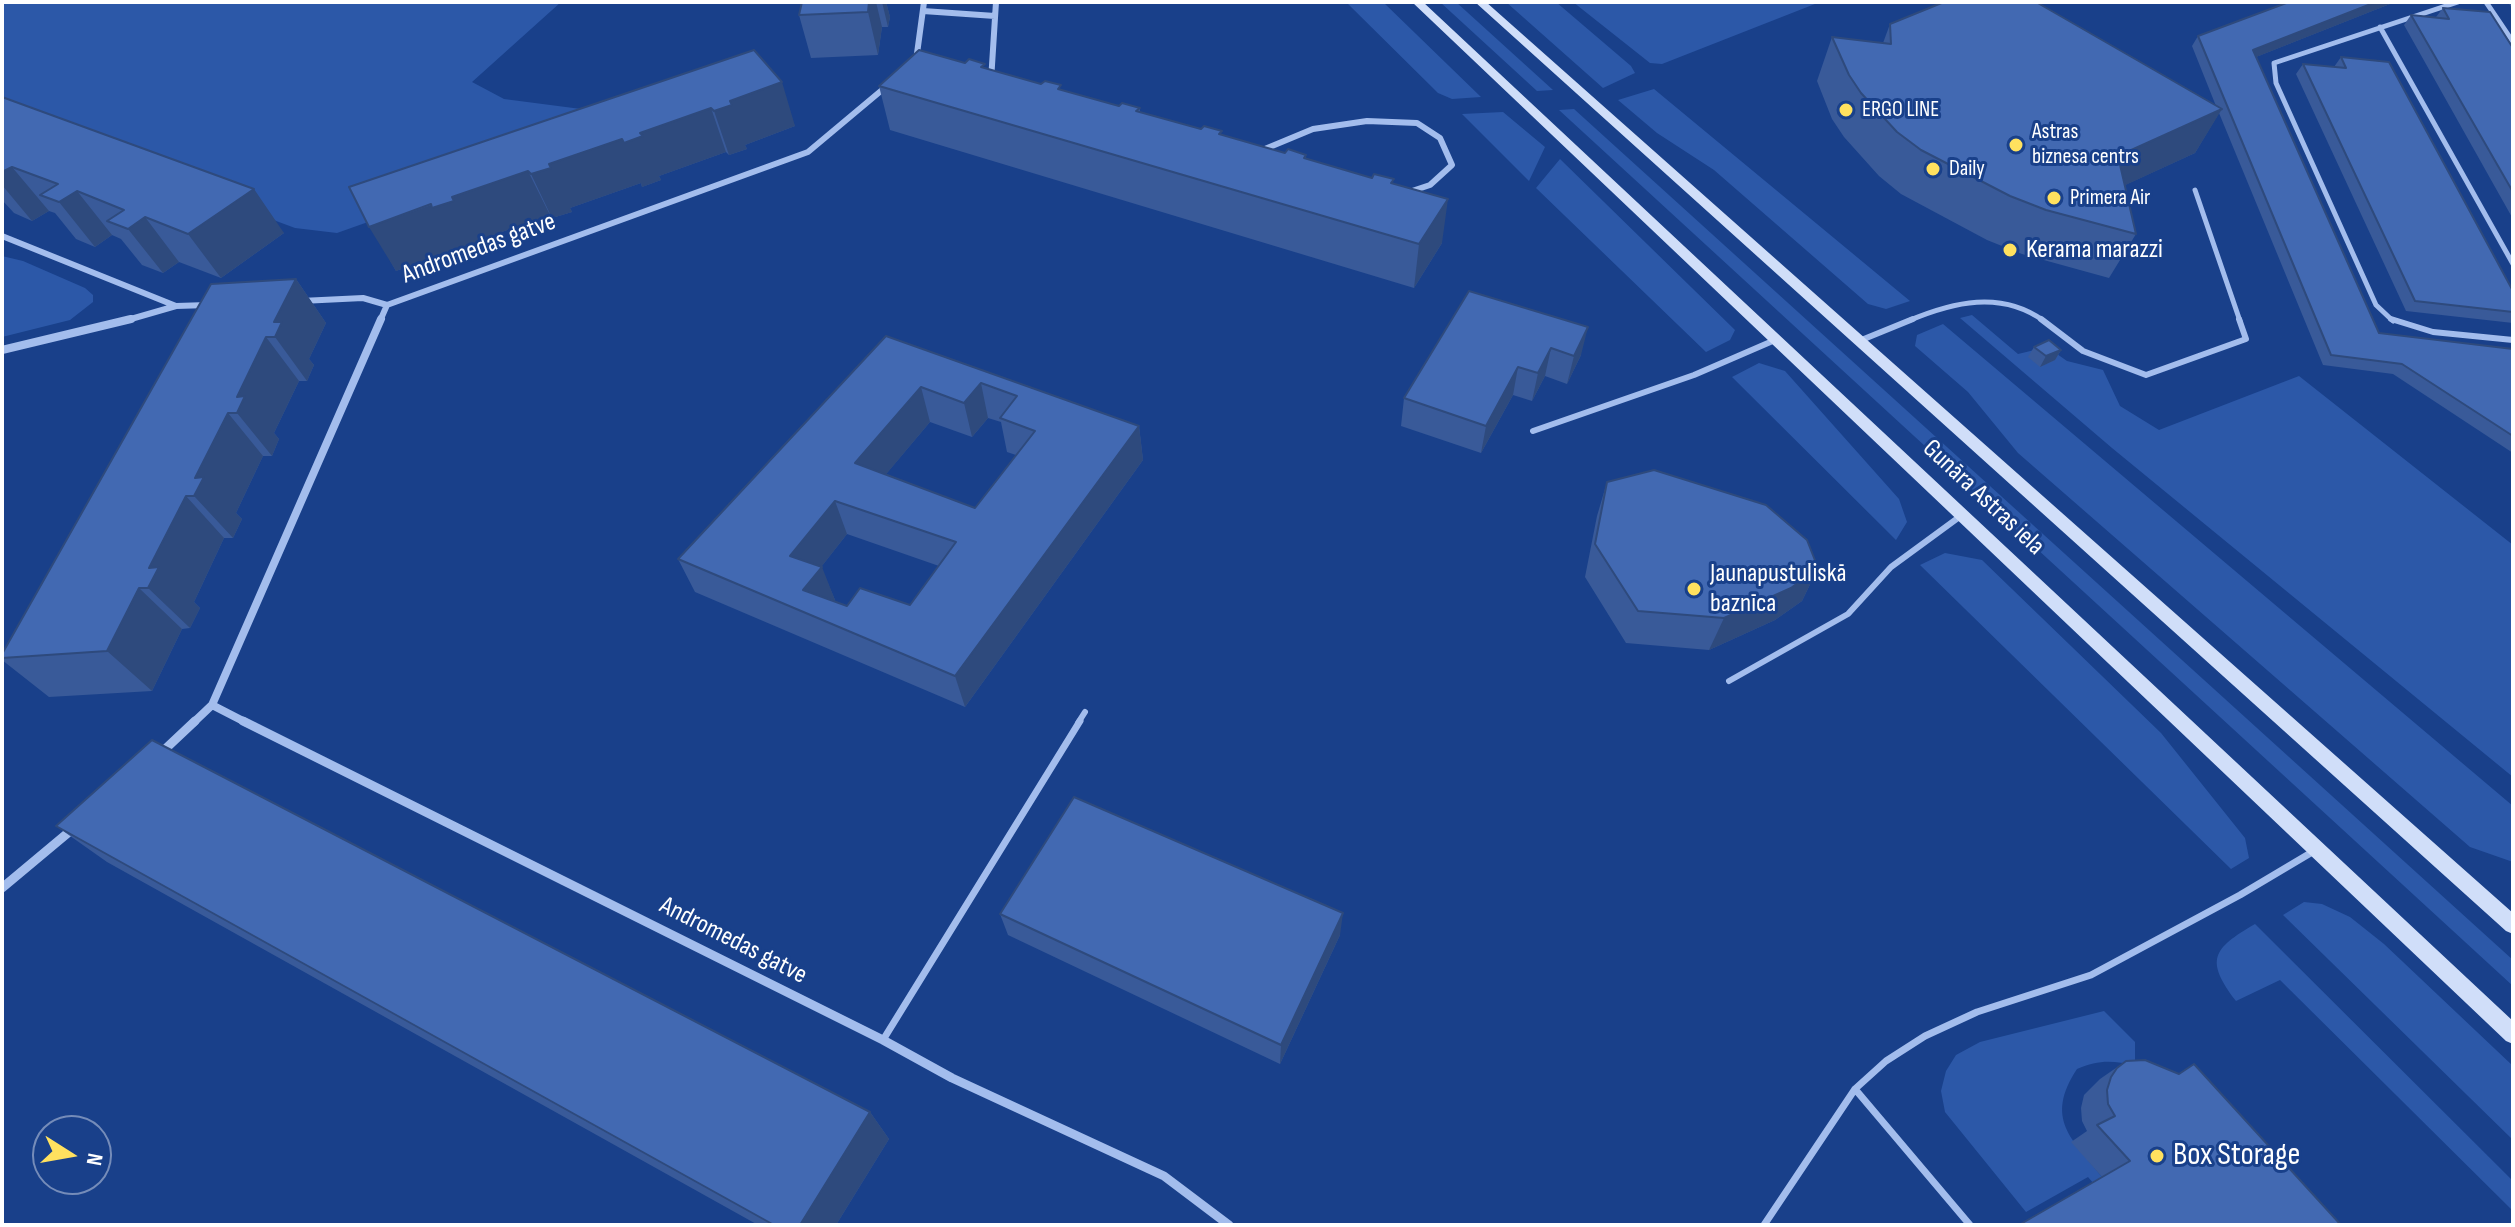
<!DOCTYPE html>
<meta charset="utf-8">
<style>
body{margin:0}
#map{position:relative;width:2515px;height:1227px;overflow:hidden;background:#19408a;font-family:"Sofia Sans Condensed",sans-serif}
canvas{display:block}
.frame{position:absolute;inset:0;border:4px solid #fff;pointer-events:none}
.north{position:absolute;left:32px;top:1115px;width:80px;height:80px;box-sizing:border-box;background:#19408a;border:2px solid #758cb9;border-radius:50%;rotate:101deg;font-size:22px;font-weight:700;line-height:32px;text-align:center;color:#fff}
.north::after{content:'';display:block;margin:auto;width:28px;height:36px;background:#ffe15f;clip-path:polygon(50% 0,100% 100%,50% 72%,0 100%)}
</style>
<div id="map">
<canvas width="2515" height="1227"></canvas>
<div class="frame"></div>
<div class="north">N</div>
</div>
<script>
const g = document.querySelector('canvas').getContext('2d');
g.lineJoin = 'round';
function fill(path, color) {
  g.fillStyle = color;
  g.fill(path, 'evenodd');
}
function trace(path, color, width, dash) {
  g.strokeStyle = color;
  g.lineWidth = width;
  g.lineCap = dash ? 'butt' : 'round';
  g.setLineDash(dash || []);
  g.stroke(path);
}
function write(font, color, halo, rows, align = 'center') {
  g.font = font + ' "Sofia Sans Condensed",sans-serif';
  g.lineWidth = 6;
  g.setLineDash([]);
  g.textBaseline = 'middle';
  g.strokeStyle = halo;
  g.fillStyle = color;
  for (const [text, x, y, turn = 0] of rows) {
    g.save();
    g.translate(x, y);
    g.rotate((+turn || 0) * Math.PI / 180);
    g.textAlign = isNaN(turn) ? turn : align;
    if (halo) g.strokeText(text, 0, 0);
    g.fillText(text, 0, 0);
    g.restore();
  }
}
const green = new Path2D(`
 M2,2H561L472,82L504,99L658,119L337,233L295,228L2,119Z
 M1346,2H1383L1481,97L1452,99L1438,93Z
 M1440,2H1456L1553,90L1537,91Z
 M1506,2H1556L1631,66L1635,73L1603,88Z
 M1573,2H1820L1662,64L1650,63Z
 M1654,89L1910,301L1886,309L1868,304L1714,170L1657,133L1618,100Z
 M1574,109L2513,960V986L1559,110Z
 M1503,112L1545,147L1529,181L1462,114Z
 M1560,159L1735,330L1730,340L1706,352L1536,188Z
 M2,256L23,261L85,288L93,295V302L70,320L2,337Z
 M1972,315L2018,354L2047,347L2067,361L2103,370L2120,406L2159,430L2299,376L2513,545V777L2112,448L1960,318Z
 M1943,324L2513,806V862L2470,847L2018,453L1968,392L1915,346L1917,335Z
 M1759,363L1785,371L1899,499L1907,522L1896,540L1732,377Z
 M1945,553L1982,560L2161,733L2245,838L2249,858L2231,869L1920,565Z
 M2304,902L2322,904L2350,917L2384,944L2513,1066V1140L2283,915Z
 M2255,924L2513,1181V1211L2280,980L2236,1001C2205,960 2212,949 2255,924Z
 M2104,1011L2135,1042V1066C2113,1060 2098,1060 2077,1069C2044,1119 2072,1139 2102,1177L2094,1184L2088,1177L2026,1212L1945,1112L1941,1091L1946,1071L1956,1055L1980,1042Z`);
const serviceFar2 = new Path2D(`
 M2486,2L2513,42
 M2380,27L2513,264
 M2195,190L2240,321
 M1908,321C1953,302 2001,290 2044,321
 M2393,321L2376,305L2276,83L2274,63L2458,2`);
const serviceFar1 = new Path2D(`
 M2041,319L2083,351L2146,375L2246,339L2239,319
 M2391,319L2433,332L2513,340
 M1859,341L1913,319
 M1533,431L1694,375L1775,340
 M1729,681L1848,614L1891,567L1962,515
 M1078,723L1085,712`);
const service = new Path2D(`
 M883,1040L1080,721
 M1855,1089L1970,1225
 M1764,1225L1855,1089L1886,1061L1925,1036L1977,1012L2091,975L2240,895L2314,851`);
const minorFar2 = new Path2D(`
 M923,11L995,16
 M916,61L924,2
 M991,81L996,2
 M1260,151L1313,129L1367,121L1417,123L1440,138L1452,165L1430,185L1406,193
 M2,236L176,306L208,305
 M301,301L363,298L387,305
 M124,321L176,306
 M380,321L387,305L808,152L888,85`);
const minorFar1 = new Path2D(`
 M2,350L131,319
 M212,705L247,723
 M193,723L212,705L381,319`);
const minor = new Path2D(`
 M243,721L883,1040L952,1078L1164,1176L1229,1225
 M161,753L195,721
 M2,888L75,827`);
const secondary = new Path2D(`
 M1412,2H1423L2513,1021V1044L2506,1041Z
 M1475,2H1486L2513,913V934L2506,931Z`);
const wall = new Path2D(`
 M802,2H886L890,17L888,27H882L878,55L811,58L799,15Z
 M2289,2H2395L2256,57L2379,333L2513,349V453L2393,374L2323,365L2219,113L2195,153L2125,185L2136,234L2109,278L2022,254L1987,240L1901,194L1879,176L1844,137L1832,119L1817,81L1832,37L1883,43L1890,24L2216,106L2192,46L2198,36Z
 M2508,2H2513V10Z
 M2443,8L2513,48V219L2404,25L2411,15L2436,17Z
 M754,50L795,126L745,145L747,149L729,155L726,152L659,176L661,180L642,187L641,183L570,208L572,212L552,218L550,215L476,241L478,245L457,252L455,249L396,271L349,187Z
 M2341,57L2513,291V323L2406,311L2296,74L2303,64L2334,67Z
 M986,69L1119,106L1140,108V112L1285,153L1306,155V159L1393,184L1442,243L1414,288L890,130L879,86Z
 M2,97L284,233L221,278L179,262L163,273L142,265L121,239L112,235L95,247L76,239L55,213L49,211L32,221L14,213L2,200Z
 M296,279L326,323L309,359L314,365L307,381H299L274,433L279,439L272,456H263L236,513L242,519L233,538H224L194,602L200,608L190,628L182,629L152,691L49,697L2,660V654Z
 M1469,291L1581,355L1567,384L1545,376L1532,401L1513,395L1481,453L1401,426L1404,398Z
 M886,336L1139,426L1143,460L965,707L695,592L678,559ZM988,418L1001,422L1007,452L1016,455L975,508L886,474L930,422L972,437ZM847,534L939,566L910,605L847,606L834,601L835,600L821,567Z
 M2034,347L2061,350L2055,360L2040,367L2028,357Z
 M1607,482L1818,568L1802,601L1775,620L1709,650L1626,643L1585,577L1597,516Z
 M56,826L870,1112L889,1139L836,1225H758L107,862Z
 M1000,914L1340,935L1280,1064L1008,935Z
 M2126,1061L2341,1225L2102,1177L2071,1142L2087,1131L2082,1121L2081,1108L2084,1095L2100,1079Z`);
const shadedWall = new Path2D(`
 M869,2H876L882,27L878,55L868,12Z
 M882,2H886L890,17L888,27Z
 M2376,2H2395L2246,61L2253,50Z
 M782,82L795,126L745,145L747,149L729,155L714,111L730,101Z
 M711,108L726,152L659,176L661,180L642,187L641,183L570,208L572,212L552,218L531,174L549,164Z
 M2222,109L2195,153L2093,200L2118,156Z
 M12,167L49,211L32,221L2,185V172Z
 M528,171L550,215L476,241L478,245L457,252L455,249L396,271L369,227Z
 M254,189L284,233L221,278L188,234Z
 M77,191L112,235L95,247L59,202Z
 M1448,199L1442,243L1414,288L1419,244Z
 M145,217L179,262L163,273L128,229Z
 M296,279L326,323L309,359L314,365L307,381L275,337L274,322Z
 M1588,327L1581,355L1567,384L1574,356Z
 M266,337L299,381L274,433L279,439L272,456L237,413V397Z
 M1551,348L1545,376L1532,401L1538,373Z
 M2061,350L2055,360L2040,367L2046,356Z
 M1518,367L1513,395L1481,453L1486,426Z
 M981,383L988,418L972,437L964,403Z
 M921,387L930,422L867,497L855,463Z
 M228,413L263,456L236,513L242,519L233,538L194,496L195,478Z
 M1139,426L1143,460L965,707L955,676Z
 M186,496L224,538L194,602L200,608L190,628L148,588L149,568Z
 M835,501L847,534L815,575L822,567L835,600L819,619L803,590L790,556Z
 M1818,568L1802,601L1775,620L1709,650L1724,618Z
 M139,588L182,629L152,691L107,651Z
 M1343,913L1340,935L1280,1064L1281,1045Z
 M870,1112L889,1139L836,1225H800Z`);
const building = new Path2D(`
 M802,2H869L868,12L799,15Z
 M1944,2H2036L2222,109L2118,156L2136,234L2046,210L2010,196L1921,150L1897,132L1861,93L1849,75L1832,37L1891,44L1890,24Z
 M2289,2H2376L2253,50L2379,333L2513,349V436L2402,364L2331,355L2198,36Z
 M2443,8L2490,12L2513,48V192L2411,15L2449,19Z
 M754,50L782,82L730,101L732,105L714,111L711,108L640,133L643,136L624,143L622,139L549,164L551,168L531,174L528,171L452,197L454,201L432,208L431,204L369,227L349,187Z
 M919,50L965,63L969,59L985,64L981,67L1041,84L1045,81L1061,85L1058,89L1119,106L1122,103L1140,108L1136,111L1201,129L1204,126L1222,131L1219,134L1285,153L1288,149L1306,155L1304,158L1372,178L1374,174L1394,179L1391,183L1448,199L1419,244L879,86Z
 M2341,57L2389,62L2513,291V312L2415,301L2303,64L2346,68Z
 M2,97L254,189L188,234L145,217L128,229L107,221L124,210L77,191L59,202L40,195L58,184L12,167L2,172Z
 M296,279L274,322H282L275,337H266L237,397L245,396L237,413H228L195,478L204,477L194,496H186L149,568L159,567L148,588H139L107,651L2,658V654L211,284Z
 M1469,291L1588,327L1574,356L1551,348L1538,373L1518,367L1486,426L1404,398Z
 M886,336L1139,426L955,676L678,559ZM981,383L1017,396L1000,418L1035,431L975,508L855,463L921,387L964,403ZM835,501L956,542L910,605L860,588L847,606L803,590L822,567L790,556Z
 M2049,340L2061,350L2046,356L2034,347Z
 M1654,470L1766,505L1807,540L1818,568L1791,588L1724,618L1638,611L1595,544L1607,482Z
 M152,740L870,1112L800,1225H774L56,826Z
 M1074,797L1343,913L1281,1045L1000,914Z
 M2145,1060L2179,1074L2194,1064L2341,1225H2019L2130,1161L2097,1125L2115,1116L2108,1104L2107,1090L2111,1077L2117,1068L2126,1061Z`);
const markers = [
 [1846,110,8,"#ffe15f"],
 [2016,145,8,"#ffe15f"],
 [1933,169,8,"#ffe15f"],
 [2054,198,8,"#ffe15f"],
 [2010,250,8,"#ffe15f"],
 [1694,589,8,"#ffe15f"],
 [2157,1156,8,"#ffe15f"]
];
const farPoinames = [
 ["ERGO LINE",1862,110],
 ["Astras",2032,132],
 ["biznesa centrs",2032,157],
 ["Daily",1949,169],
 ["Primera Air",2070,198]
];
const streetNames = [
 ["Andromedas gatve",479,249,-20],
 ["Gunāra Astras iela",1983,498,43],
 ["Andromedas gatve",733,941,27]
];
const poiNames = [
 ["Kerama marazzi",2026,250],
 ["Jaunapustuliskā",1710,574],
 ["baznīca",1710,604]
];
const nearPoinames = [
 ["Box Storage",2173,1156]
];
fill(green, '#2c58a8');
trace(serviceFar2, '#a3bded', 5);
trace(serviceFar1, '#a3bded', 6);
trace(service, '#a3bded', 7);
trace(minorFar2, '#a3bded', 6);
trace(minorFar1, '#a3bded', 8);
trace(minor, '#a3bded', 9);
fill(secondary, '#d0def9');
fill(wall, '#395a99');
fill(shadedWall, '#2e4a7d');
fill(building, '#4269b2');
trace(building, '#2e4a7d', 2);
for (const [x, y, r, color] of markers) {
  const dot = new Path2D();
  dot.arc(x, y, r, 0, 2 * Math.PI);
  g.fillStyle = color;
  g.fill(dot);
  trace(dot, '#19408a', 3);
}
write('22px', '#fff', '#19408a', farPoinames, 'left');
write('26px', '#fff', '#19408a', streetNames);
write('26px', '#fff', '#19408a', poiNames, 'left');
write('32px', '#fff', '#19408a', nearPoinames, 'left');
</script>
